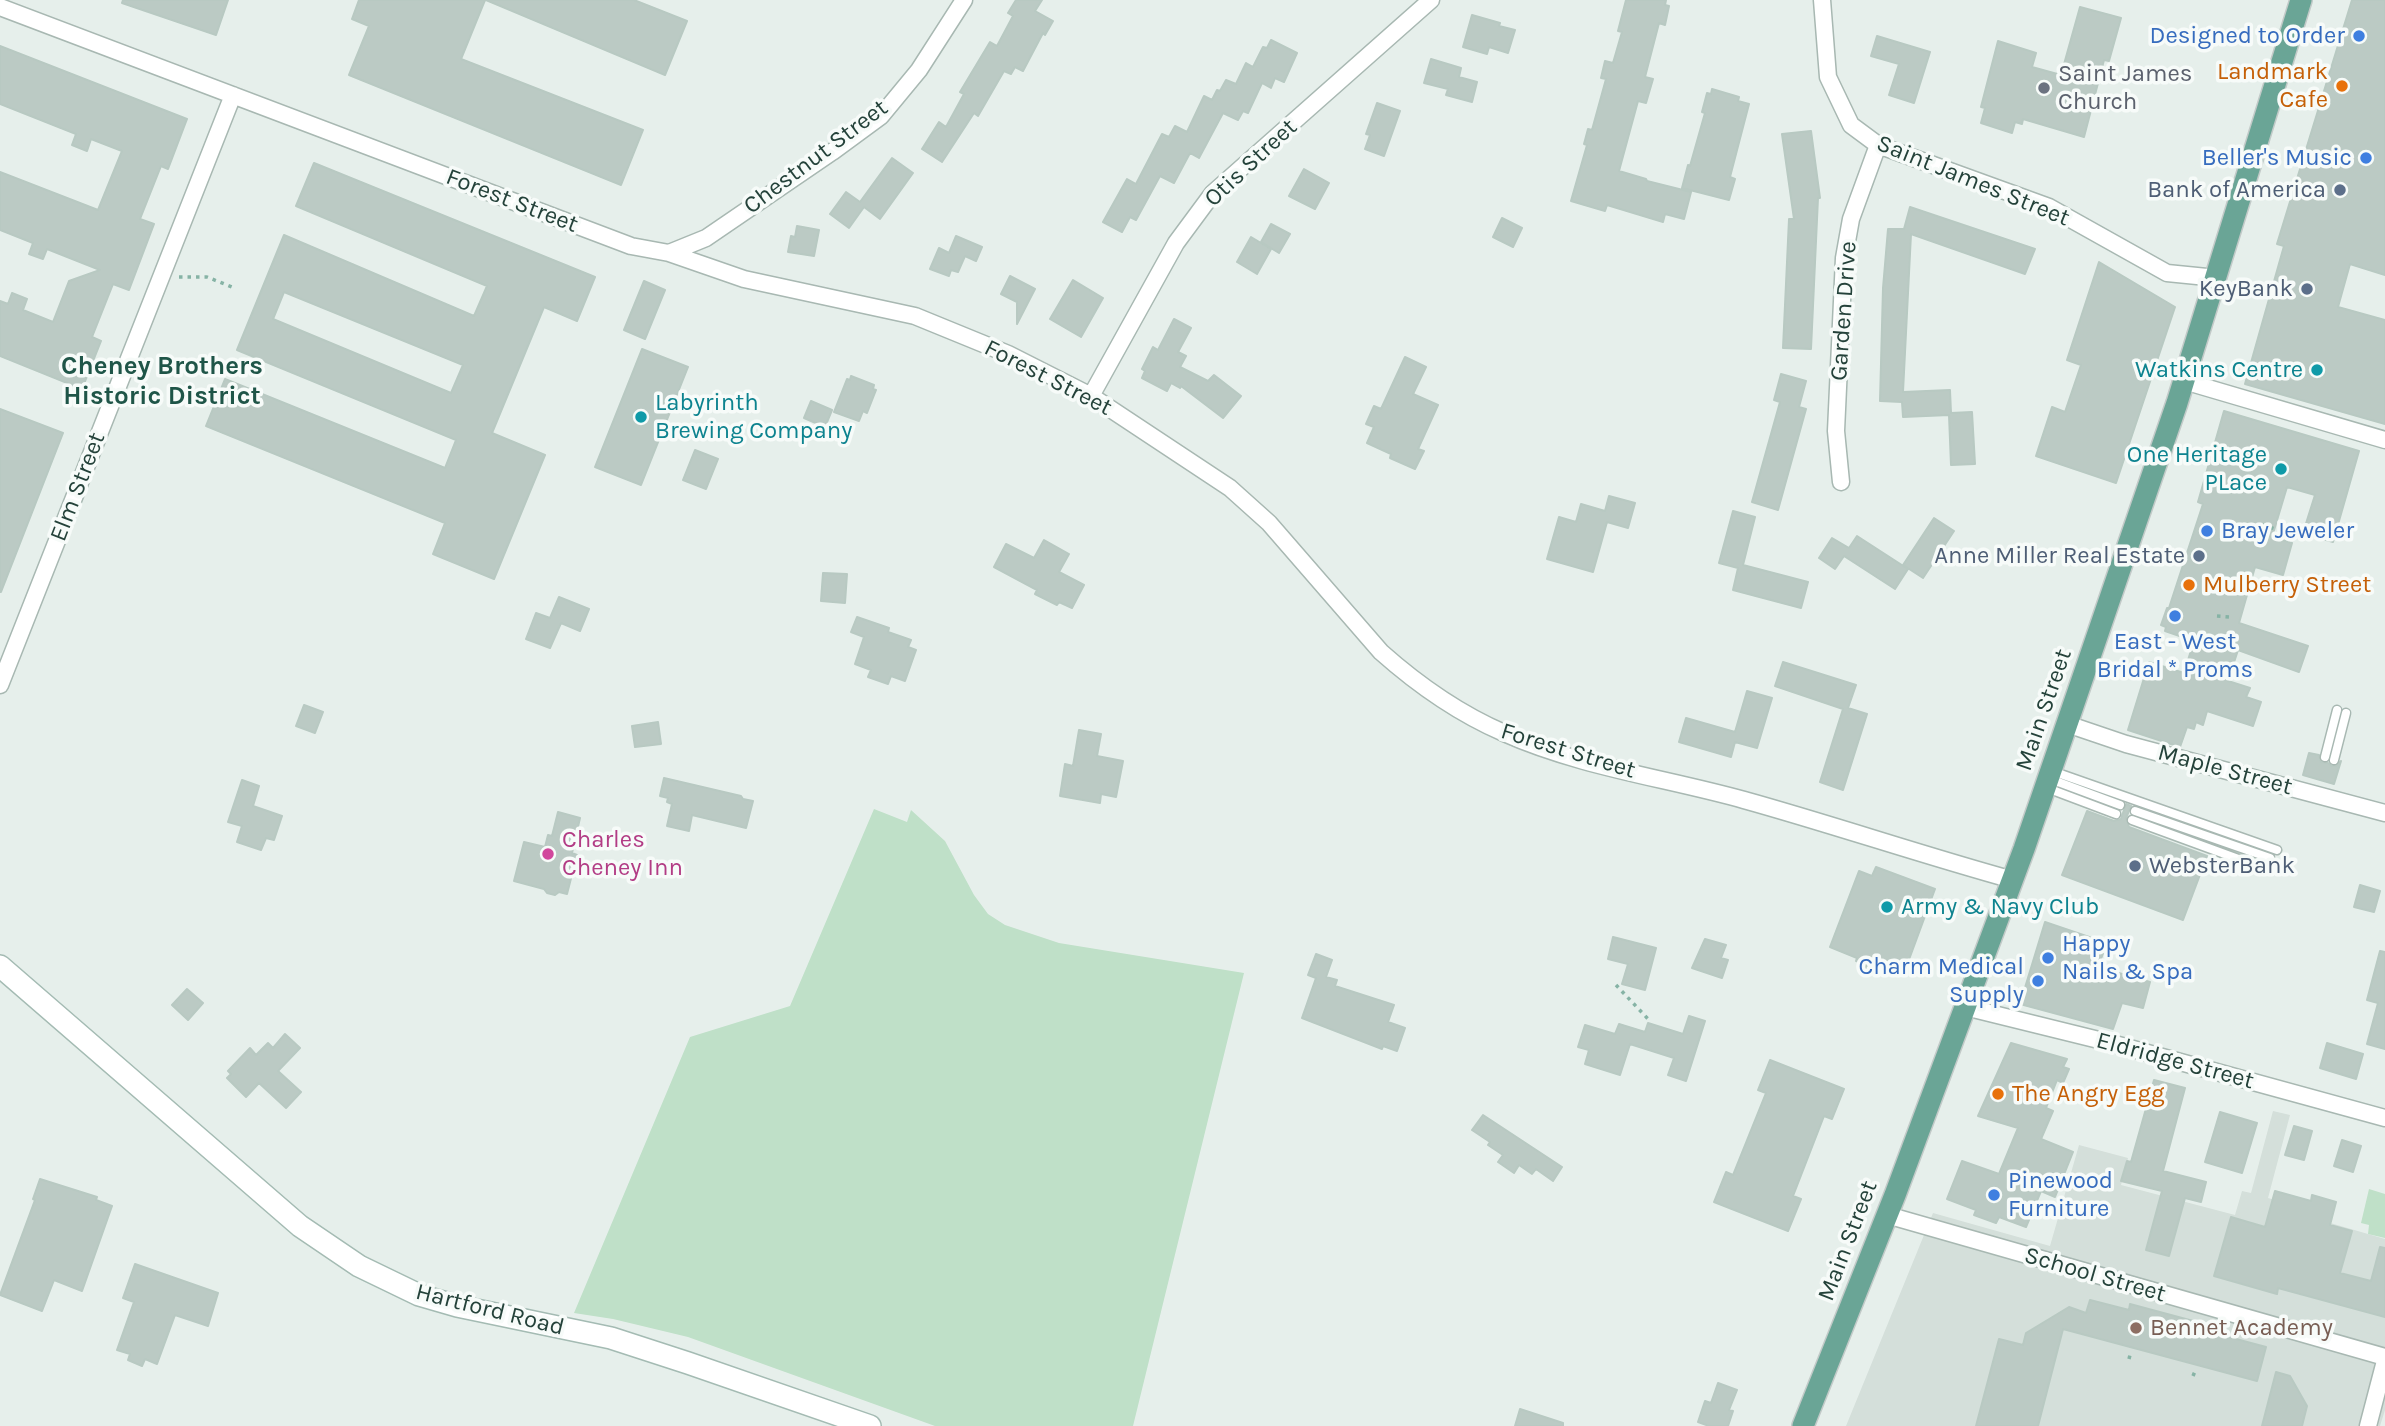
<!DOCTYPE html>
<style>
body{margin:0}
canvas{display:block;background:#e6efeb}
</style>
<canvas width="2385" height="1426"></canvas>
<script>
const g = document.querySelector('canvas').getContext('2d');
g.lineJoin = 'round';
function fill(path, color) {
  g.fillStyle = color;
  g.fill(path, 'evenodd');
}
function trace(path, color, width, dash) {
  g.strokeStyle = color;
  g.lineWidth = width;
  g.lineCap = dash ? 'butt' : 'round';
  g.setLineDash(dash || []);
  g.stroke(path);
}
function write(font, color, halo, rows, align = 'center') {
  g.font = font + ' Karla,sans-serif';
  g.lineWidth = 7;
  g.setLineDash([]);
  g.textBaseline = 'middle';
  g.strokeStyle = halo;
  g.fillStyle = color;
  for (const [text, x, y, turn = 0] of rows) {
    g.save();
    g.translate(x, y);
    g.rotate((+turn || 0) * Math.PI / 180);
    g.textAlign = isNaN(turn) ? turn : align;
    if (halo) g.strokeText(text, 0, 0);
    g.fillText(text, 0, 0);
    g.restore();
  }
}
const built = new Path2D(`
 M2273,1111L2290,1115L2268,1198L2304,1208L2303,1215L2385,1239V1410L2380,1426H1846L1933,1213L2050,1246L2079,1145L2128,1158L2121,1185L2235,1215L2242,1191L2251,1193Z`);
const green = new Path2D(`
 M874,809L907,822L911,810L945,841L974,895L988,914L1005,925L1059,943L1244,973L1133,1426H935L688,1337L613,1319L574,1313L690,1037L790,1006Z
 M2369,1189L2385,1194V1238L2368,1234L2369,1225L2361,1223Z`);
const building = new Path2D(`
 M123,0H228L216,35L122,3Z
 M359,0H485L461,59L643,130L621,185L349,75L369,26L352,19Z
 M486,0H634L687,21L665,75Z
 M1016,0H1042L1035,11L1053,21L1045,35L1043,33L1023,71L1015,67L1011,74L1004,71L978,116L974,113L942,162L922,149L939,122L946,127L964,94L960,92L990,42L997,46L1013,16L1008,13Z
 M1626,0H1666L1665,5L1669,6L1665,25L1659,23L1645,77L1653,79L1646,103L1638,101L1619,171L1646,179L1647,181L1691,192L1684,219L1665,214L1663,222L1607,205L1605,211L1571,201L1587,145L1584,144L1588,129L1592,130L1606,79L1601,78L1605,61L1613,63L1622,32L1618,31Z
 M2352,0H2385V275L2350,264L2338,307L2385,320V424L2245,384L2284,246L2277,244Z
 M2080,7L2121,18L2109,61L2104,60L2084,137L2023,119L2022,124L2015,122L2012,133L1981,123L1985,108L1981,107L1998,41L2036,53L2032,67L2061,75Z
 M1472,15L1500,23L1499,26L1515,30L1508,53L1489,47L1487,54L1463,47Z
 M1877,36L1930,52L1914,103L1889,95L1899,64L1871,56Z
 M1271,40L1297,53L1284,82L1275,78L1271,88L1262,83L1248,113L1243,111L1238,120L1223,113L1199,158L1190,153L1174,183L1160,176L1136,220L1130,217L1122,232L1103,222L1127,179L1136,184L1162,134L1169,137L1175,126L1187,132L1204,96L1212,100L1217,90L1220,91L1226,80L1236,84L1246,63L1253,67L1263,47L1267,48Z
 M0,46L187,119L168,169L161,166L140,219L154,224L129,290L113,284L92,337L101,341L82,389L0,356V301L8,304L12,293L27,299L23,310L53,322L69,281L100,270L47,249L43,259L29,254L33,243L0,230V172L98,210L122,151L91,139L87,151L72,145L76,134L0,104Z
 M1431,59L1461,68L1459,77L1477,82L1472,102L1446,95L1448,89L1424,83Z
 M1712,89L1739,97L1738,101L1749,104L1730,177L1735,179L1729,200L1682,188L1688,165L1690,166L1705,113L1702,112L1707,93L1711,94Z
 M1377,103L1400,111L1384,156L1365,149L1370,135L1366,134Z
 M1811,131L1820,198H1818L1811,349L1783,348L1789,219H1794L1782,134Z
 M892,158L913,173L880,219L864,207L849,228L830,214L846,192L860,202Z
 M314,163L595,277L577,321L544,307L492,433L545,455L494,579L433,554L445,523L206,426L225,379L445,468L456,440L237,350L284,235L474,316L487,286L296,206ZM284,292L463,365L451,393L273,319Z
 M1304,169L1329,183L1315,209L1289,196Z
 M1910,207L2035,249L2025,274L1911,234L1903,392L1950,390L1951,413L1972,412L1975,464L1951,465L1949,415L1903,417L1902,402L1880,401L1883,288L1888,229H1904Z
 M1502,218L1522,228L1513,247L1493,237Z
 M1271,224L1290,234L1279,253L1261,242Z
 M797,226L819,230L814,256L788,252L791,236L795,237Z
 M956,236L982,247L976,261L965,256L958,272L951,270L949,276L930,269L939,248L949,253Z
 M1251,237L1271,249L1257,274L1237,262Z
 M2099,262L2175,307L2116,483L2036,456L2052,407L2065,412L2081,365L2067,360Z
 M1010,276L1035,289L1017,324V302L1001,294Z
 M1073,280L1103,298L1081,337L1050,319Z
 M644,281L665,290L645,339L624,330Z
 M1174,319L1191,328L1178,352L1186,356L1180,367L1208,381L1214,375L1241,396L1223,418L1181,386L1180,388L1171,383L1167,391L1142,378L1145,371L1142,369L1153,347L1158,350Z
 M642,349L688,367L641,485L595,467Z
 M1405,357L1426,367L1413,394L1438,405L1418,449L1424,451L1415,469L1390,458L1391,454L1367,443L1374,427L1366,424L1374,406L1381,409Z
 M1781,374L1806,381L1799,407L1806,409L1778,510L1752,502L1780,402L1774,400Z
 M851,376L874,385L873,389L876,390L867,413L863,411L859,421L834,412L847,379L850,380Z
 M811,401L832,410L825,427L804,418Z
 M0,409L63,433L1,592H0Z
 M2224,411L2359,451L2333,542L2303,533L2315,495L2287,487L2272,537L2292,543L2283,575L2255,567L2239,623L2308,646L2299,672L2238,650L2228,681L2250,688L2246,697L2261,702L2253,726L2207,711L2203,725L2196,722L2194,729L2187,727L2180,747L2128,730L2149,662L2184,673L2194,641L2165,631L2166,627L2161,625L2167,608H2169L2203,504L2198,502Z
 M695,450L718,459L706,489L683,480Z
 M1609,496L1635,503L1628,528L1607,522L1593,572L1547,559L1559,517L1576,522L1581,504L1605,511Z
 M1733,511L1755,517L1743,565L1808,582L1801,608L1733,590L1738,568L1719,563Z
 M1934,518L1954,531L1923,578L1903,565Z
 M1857,536L1908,569L1895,589L1844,556L1835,569L1819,558L1832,538L1849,548Z
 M1044,540L1069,554L1059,572L1084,585L1072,608L1059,602L1057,605L1035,594L1037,590L994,567L1006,544L1034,558Z
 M823,573L847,574L845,603L821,601Z
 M559,597L589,609L580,631L561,623L550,648L526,639L536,613L550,618Z
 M857,617L889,628L888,632L911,640L908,647L916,650L905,681L891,676L888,684L868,677L871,670L855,664L864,637L851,632Z
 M1783,662L1856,685L1848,708L1867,714L1843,790L1820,782L1843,709L1775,686Z
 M1747,691L1772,698L1757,748L1735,742L1731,757L1679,742L1686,718L1735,732Z
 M304,705L323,712L315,733L296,726Z
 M658,722L661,744L635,747L632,726Z
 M1079,730L1101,734L1097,756L1123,761L1116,797L1101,794L1100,803L1060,796L1065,764L1073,766Z
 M2309,753L2319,755L2321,762L2328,763L2332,766H2336L2341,761L2334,784L2303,775Z
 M664,778L741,796L743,799L753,801L746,828L692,815L689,831L667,826L672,804L667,802L668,798L660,796Z
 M242,780L259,786L253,806L282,816L274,840L266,838L261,850L237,842L242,826L228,822Z
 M2126,804L2131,806L2126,818L2129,827L2207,856L2183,920L2062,875L2087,811L2114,821L2121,819Z
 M558,812L580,818L572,853L577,855L567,894L559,892L555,895L547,893L544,889L514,881L524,842L545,847L548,835L552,836Z
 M1876,867L1935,889L1907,965L1898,961L1893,975L1883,971L1882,975L1865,968L1867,965L1856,961L1857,958L1830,947L1859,871L1872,876Z
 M2360,885L2380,891L2374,912L2354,907Z
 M2045,922L2098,940L2097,945L2105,948L2098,967L2150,982L2143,1008L2122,1003L2113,1029L2020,1004Z
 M1613,937L1656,948L1645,990L1622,984L1628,964L1608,959Z
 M1705,939L1726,945L1721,958L1728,960L1722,978L1692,968Z
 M2380,951L2385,952V1049L2367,1044L2378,1003L2367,1000Z
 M1316,954L1332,960L1326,977L1337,980L1335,986L1394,1005L1388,1022L1405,1028L1397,1051L1383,1046L1382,1049L1302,1018L1316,978L1308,975Z
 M187,989L203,1003L188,1020L172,1005Z
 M1689,1016L1705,1021L1686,1081L1668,1075L1674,1058L1630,1044L1620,1075L1585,1064L1589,1050L1578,1047L1585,1025L1615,1034L1619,1024L1645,1032L1648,1023L1683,1034Z
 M285,1034L300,1048L278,1071L301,1092L286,1108L259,1083L246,1097L227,1078L231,1074L228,1071L250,1048L256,1055L268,1043L273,1048Z
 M2011,1043L2067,1059L2063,1067L2069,1069L2063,1083L2057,1080L2046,1108L2053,1111L2041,1139L2073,1152L2055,1197L2041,1191L2026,1227L1999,1217L1996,1223L1974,1215L1976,1210L1947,1199L1962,1161L1999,1174L2018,1128L1978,1116Z
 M2327,1043L2363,1054L2356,1079L2320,1068Z
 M1770,1060L1844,1089L1832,1119L1824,1116L1793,1196L1801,1199L1788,1231L1714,1202L1726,1172L1733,1175L1766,1093L1758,1090Z
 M2154,1080L2185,1088L2163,1171L2206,1182L2201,1202L2185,1198L2169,1256L2146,1250L2162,1191L2121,1181L2127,1161L2131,1162Z
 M2220,1112L2257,1123L2242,1173L2205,1162Z
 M1483,1115L1562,1167L1553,1181L1536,1169L1532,1174L1519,1165L1514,1173L1498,1162L1503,1155L1488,1145L1490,1142L1472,1130Z
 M2294,1126L2312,1131L2304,1160L2285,1155Z
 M2342,1140L2361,1146L2353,1172L2334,1166Z
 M40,1179L97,1197L96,1200L112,1206L82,1291L54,1280L42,1311L0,1295L35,1200L33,1199Z
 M2275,1191L2311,1201L2312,1195L2336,1202L2330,1225L2352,1231L2340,1273L2371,1281L2380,1247L2385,1248V1317L2278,1288L2277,1294L2214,1276L2231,1217L2265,1227Z
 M135,1264L218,1293L208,1326L175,1315L157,1364L145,1359L142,1366L128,1360L130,1354L117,1350L134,1302L123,1298Z
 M2090,1300L2129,1310L2130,1304L2223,1329L2221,1335L2266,1347L2257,1381L2063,1329L2038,1426H1976L1999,1339L2023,1345L2026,1333L2069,1307L2086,1313Z
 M2276,1372L2290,1376L2307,1406L2302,1426H2262Z
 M1718,1383L1737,1390L1729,1410L1733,1411L1728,1426H1709L1698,1422L1705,1401L1711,1403Z
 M1520,1409L1563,1423V1426H1515Z`);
const path = new Path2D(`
 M179,277H207L232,287
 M2262,525L2279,530
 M2217,616L2230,617
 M1616,985L1649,1020
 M2129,1359L2131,1351
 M2193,1376L2196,1369`);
const service = new Path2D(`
 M2325,757L2337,710
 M2334,760L2346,713
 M2052,771L2277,850
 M2050,779L2120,805
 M2047,788L2116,814
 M2135,811L2270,858
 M2132,820L2263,868`);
const minor = new Path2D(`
 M1822,0L1828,77L1851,125L1878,145L2049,207L2167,273L2217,278
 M0,7L631,246L669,253L744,279L915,316L1008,354L1091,396L1230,488L1269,523L1381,652C1417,684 1460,714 1504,733C1580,767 1665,778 1744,800C1834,825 1922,855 2013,880
 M669,253L706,238L832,152L881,116L919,70L964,0
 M2184,381L2385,440
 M1091,396L1176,243L1213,193L1431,0
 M1841,482L1836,431L1844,258L1851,219L1878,145
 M0,685L233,95
 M2067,724L2126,744L2385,813
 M1965,1007L2111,1043L2385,1118
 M1887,1215L2385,1357
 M2368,1426L2385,1361`);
const secondary = new Path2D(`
 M0,966L300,1226L359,1266L419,1295L457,1306L611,1338L688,1363L870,1426`);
const primary = new Path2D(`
 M1803,1426L1895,1195L2024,849L2177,403L2301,0`);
const markers = [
 [2359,36,7,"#3f7fe0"],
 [2342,86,7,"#e8710a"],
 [2044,88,7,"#6b7280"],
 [2366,158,7,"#3f7fe0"],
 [2340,190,7,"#5c6f8a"],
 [2307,289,7,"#5c6f8a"],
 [2317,370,7,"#0f9aa8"],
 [641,417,7,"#0f9aa8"],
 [2281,469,7,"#0f9aa8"],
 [2207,531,7,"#3f7fe0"],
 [2199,556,7,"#5c6f8a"],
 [2189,585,7,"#e8710a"],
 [2175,616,7,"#3f7fe0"],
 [548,854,7,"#d1479c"],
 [2135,866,7,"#5c6f8a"],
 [1887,907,7,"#0f9aa8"],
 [2048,958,7,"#3f7fe0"],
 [2038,981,7,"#3f7fe0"],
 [1998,1094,7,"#e8710a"],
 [1994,1195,7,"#3f7fe0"],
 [2136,1328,7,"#8d6e63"]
];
const shopNames = [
 ["Designed to Order",2345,36],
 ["Beller's Music",2352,158],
 ["Bray Jeweler",2221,531,"left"],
 ["East - West",2175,642,"center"],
 ["Bridal * Proms",2175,670,"center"],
 ["Happy",2062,944,"left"],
 ["Nails & Spa",2062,972,"left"],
 ["Charm Medical",2024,967],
 ["Supply",2024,995],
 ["Pinewood",2008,1181,"left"],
 ["Furniture",2008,1209,"left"]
];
const foodNames = [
 ["Landmark",2328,72,"right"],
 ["Cafe",2328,100,"right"],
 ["Mulberry Street",2203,585],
 ["The Angry Egg",2012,1094]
];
const worshipNames = [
 ["Saint James",2058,74],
 ["Church",2058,102]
];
const streetNames = [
 ["Chestnut Street",816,157,-37],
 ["Otis Street",1251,163,-43],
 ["Saint James Street",1973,181,22],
 ["Forest Street",512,201,21],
 ["Garden Drive",1844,311,-86],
 ["Forest Street",1048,378,27],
 ["Elm Street",78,487,-69],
 ["Main Street",2044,710,-71],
 ["Forest Street",1568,751,17],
 ["Maple Street",2225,770,15],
 ["Eldridge Street",2175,1061,15],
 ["Main Street",1848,1241,-69],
 ["School Street",2095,1275,16],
 ["Hartford Road",490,1310,14]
];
const serviceNames = [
 ["Bank of America",2326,190],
 ["KeyBank",2293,289],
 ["Anne Miller Real Estate",2185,556],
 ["WebsterBank",2149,866,"left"]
];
const cultureNames = [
 ["Watkins Centre",2303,370],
 ["Labyrinth",655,403,"left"],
 ["Brewing Company",655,431,"left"],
 ["One Heritage",2267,455],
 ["PLace",2267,483],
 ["Army & Navy Club",1901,907,"left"]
];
const hotelNames = [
 ["Charles",562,840],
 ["Cheney Inn",562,868]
];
const educationNames = [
 ["Bennet Academy",2150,1328]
];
const neighbourhoodNames = [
 ["Cheney Brothers",162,367],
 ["Historic District",162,397]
];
fill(built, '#d4dfda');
fill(green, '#bfe0c8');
fill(building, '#bbcac4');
trace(building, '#b8c9c2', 2);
trace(service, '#a8b8b2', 11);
trace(minor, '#a8b8b2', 19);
trace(secondary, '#a4bbb3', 24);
trace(primary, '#c2cac8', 24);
trace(path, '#86b3a5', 3.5, [3.5, 5]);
trace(service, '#fff', 8);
trace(minor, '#fff', 16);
trace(secondary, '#fff', 21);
trace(primary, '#6aa596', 21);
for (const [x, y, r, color] of markers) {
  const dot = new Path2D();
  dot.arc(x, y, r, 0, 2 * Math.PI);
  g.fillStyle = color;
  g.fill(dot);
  trace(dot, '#f7fbf9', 2.5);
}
write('24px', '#366cbe', '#f7fbf9', shopNames, 'right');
write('24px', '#c56008', '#f7fbf9', foodNames, 'left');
write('24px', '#5b616d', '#f7fbf9', worshipNames, 'left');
write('24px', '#24423a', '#f7fbf9', streetNames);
write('24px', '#4e5e75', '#f7fbf9', serviceNames, 'right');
write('24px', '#0d838f', '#f7fbf9', cultureNames, 'right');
write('24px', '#b23c85', '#f7fbf9', hotelNames, 'left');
write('24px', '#785e54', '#f7fbf9', educationNames, 'left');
write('bold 26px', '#1f5548', '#f7fbf9', neighbourhoodNames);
</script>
